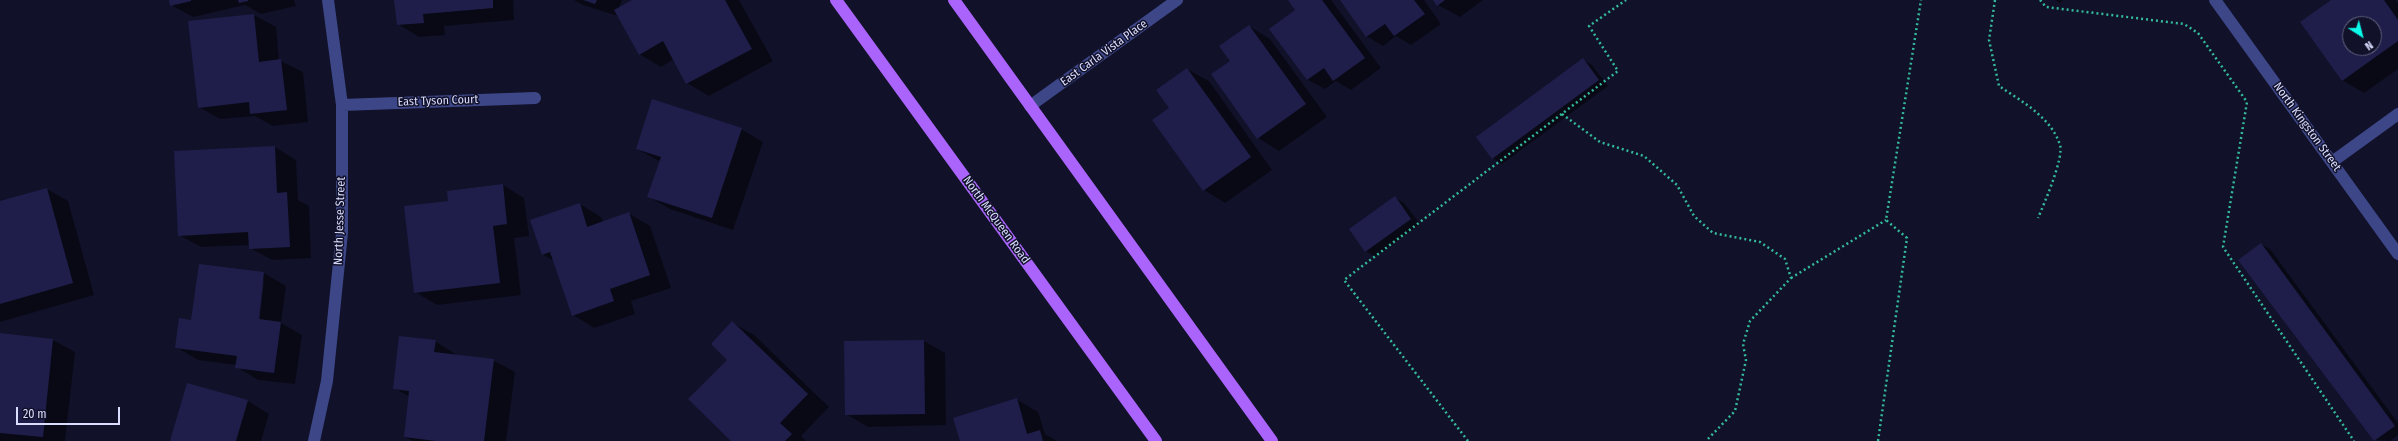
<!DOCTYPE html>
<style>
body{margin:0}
#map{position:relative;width:2398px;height:441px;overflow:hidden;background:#11112a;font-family:"Fira Sans Condensed",sans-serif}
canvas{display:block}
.north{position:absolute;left:2342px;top:16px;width:40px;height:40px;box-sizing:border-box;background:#11112a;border:1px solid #62637f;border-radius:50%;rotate:144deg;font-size:11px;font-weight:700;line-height:16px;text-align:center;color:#dbddfe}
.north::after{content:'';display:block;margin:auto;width:14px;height:18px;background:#0bfae9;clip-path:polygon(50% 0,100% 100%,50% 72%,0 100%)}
.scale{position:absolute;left:16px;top:407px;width:104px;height:18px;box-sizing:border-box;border:2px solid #dbddfe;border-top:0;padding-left:5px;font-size:12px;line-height:14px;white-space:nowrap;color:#dbddfe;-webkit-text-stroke:3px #11112a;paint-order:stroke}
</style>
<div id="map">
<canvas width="2398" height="441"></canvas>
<div class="north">N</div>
<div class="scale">20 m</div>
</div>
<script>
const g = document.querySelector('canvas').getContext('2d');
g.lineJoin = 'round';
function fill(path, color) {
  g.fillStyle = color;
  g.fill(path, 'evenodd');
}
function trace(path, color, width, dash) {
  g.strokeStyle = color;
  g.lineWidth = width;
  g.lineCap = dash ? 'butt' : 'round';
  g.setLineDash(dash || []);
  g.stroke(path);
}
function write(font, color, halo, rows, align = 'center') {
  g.font = font + ' "Fira Sans Condensed",sans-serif';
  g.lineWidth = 3;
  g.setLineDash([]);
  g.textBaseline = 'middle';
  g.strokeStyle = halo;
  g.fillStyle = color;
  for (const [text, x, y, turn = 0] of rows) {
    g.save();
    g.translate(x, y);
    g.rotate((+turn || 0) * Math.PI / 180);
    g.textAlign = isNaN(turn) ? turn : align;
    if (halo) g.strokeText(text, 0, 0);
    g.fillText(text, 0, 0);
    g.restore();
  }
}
const shadow = new Path2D(`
 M170,0H294L296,6L261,14L245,5L193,17L171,5Z
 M395,0H513L514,20L444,26L445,35L419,37L398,24Z
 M574,0H622L619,8L634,0H739L773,61L709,96L687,83L674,59L661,67L639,54L618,16L583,5Z
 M1290,0H1331L1381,68L1351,90L1336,81L1325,89L1308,80L1271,29L1297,10Z
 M1341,0H1424L1441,24L1411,45L1396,36L1383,46L1366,36Z
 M1434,0H1483L1460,17L1438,5Z
 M2055,0H2063L2060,3Z
 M2333,0H2396L2398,3V69L2364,93L2342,80ZM2350,24H2374V48H2350Z
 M254,15L276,27L279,60L303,72L308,122L273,126L255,116L220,119L199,107L189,22Z
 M1249,26L1270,39L1327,117L1279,151L1258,138L1231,61Z
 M1583,60L1592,65L1608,86L1502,164L1493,158L1478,138Z
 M1187,69L1209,81L1272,170L1225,203L1204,190L1170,108Z
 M741,129L763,142L733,230L670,209L649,197L661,162L637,149Z
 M275,147L296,160L298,200L309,206L311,258L272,260L250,248V245L201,247L179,235Z
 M503,185L524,198L529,236L514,238L521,295L437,305L415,292L449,202Z
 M47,189L68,201L94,295L0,322V202Z
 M1395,198L1404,203L1420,224L1375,257L1366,251L1350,230Z
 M580,204L601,217L603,222L628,213L650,226L671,288L631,301L635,314L594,328L573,315L554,261L542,254Z
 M2261,244L2270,249L2398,423V435L2390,441L2374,440Z
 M200,265L264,273L286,286L281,323L302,335L295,384L258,380L237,367V365L198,360L176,347L192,321ZM262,281H264L259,324H257Z
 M733,323L754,335L829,407L801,436L806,441H732L728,360Z
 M0,334L53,340L75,352L65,441H0Z
 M435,341L457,355L493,360L515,372L506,441H413L405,437L410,397L394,388Z
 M924,341L945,353L946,425L868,427L846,414Z
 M187,384L248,401L269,414L261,441H171Z
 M1016,399L1038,412L1045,434L1057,441H961Z`);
const building = new Path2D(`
 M169,0H191V1L170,6Z
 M238,0H248V1L239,3Z
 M394,0H493V8L423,14L424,23L397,25Z
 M583,0H597L595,4Z
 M632,0H725L752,49L686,84L663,41L639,55L614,10Z
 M1288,0H1322L1365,58L1333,81L1324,68L1307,80L1269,29L1295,10Z
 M1340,0H1414L1425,14L1394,36L1385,24L1366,37Z
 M1433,0H1445L1437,6Z
 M2331,0H2384L2398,20V41L2342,81L2300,22ZM2350,24H2374V48H2350Z
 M254,14L259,62L281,59L287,110L250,114L249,102L198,108L188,21Z
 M1249,25L1306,104L1257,139L1211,74L1230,61L1219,46Z
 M1583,58L1599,80L1492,159L1476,137Z
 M1187,68L1251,157L1203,191L1152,120L1169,108L1156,90Z
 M652,99L742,128L712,218L647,197L661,157L636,149Z
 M275,146L277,193L287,192L290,247L249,249L248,232L178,236L174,151Z
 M503,184L507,224L493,226L500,283L414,293L404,206L448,201L447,191Z
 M47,188L73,283L0,304V201Z
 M1395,196L1411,219L1365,252L1349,229Z
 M580,203L587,227L629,212L650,275L610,289L614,301L572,316L550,252L542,255L530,220Z
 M2261,243L2395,426L2374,441L2238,260Z
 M199,264L264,272L259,319L281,322L274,373L235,368L237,356L175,348L179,318L191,320Z
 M732,321L808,394L780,423L792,434L785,441H731L688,399L727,360L711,344Z
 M0,333L53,339L43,437L0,433Z
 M399,336L436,340L434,352L494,359L484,441H436L404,437L409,391L393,389Z
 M924,340L925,414L845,415L844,341Z
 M187,383L248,400L236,441H170Z
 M1017,398L1027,434L1040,430L1043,441H960L953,418Z`);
const path = new Path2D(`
 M1995,0L1989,40L1999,86C2021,101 2051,117 2060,145C2064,158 2044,204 2038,218
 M2040,0L2046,7L2184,24L2198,33L2247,102L2223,247L2354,441
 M1562,114L1600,142L1644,156L1677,185L1694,216L1713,233L1760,242L1785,259L1791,278L1750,321L1743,344L1746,360L1735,411L1706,441
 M1791,278L1886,220
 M1468,441L1344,280L1618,71L1589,26L1626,0
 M1878,441L1907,238L1886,220L1921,0`);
const minor = new Path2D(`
 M2215,0L2398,254
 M342,105L535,98
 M1030,106L1177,0
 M2332,162L2398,114
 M314,441L327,381L342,233V105L328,0`);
const major = new Path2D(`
 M836,0L1156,441
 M954,0L1272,441`);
const streetNames = [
 ["East Carla Vista Place",1104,53,-36],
 ["East Tyson Court",438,101,-2],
 ["North Kingston Street",2307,127,54],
 ["North McQueen Road",996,220,54],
 ["North Jesse Street",340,221,-88]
];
fill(shadow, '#0007');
fill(building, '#1f1e4a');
trace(path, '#33ba9b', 2.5, [2, 3]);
trace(minor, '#3d4787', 12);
trace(major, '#aa64fc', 12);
write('12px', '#dbddfe', '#11112a', streetNames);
</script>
